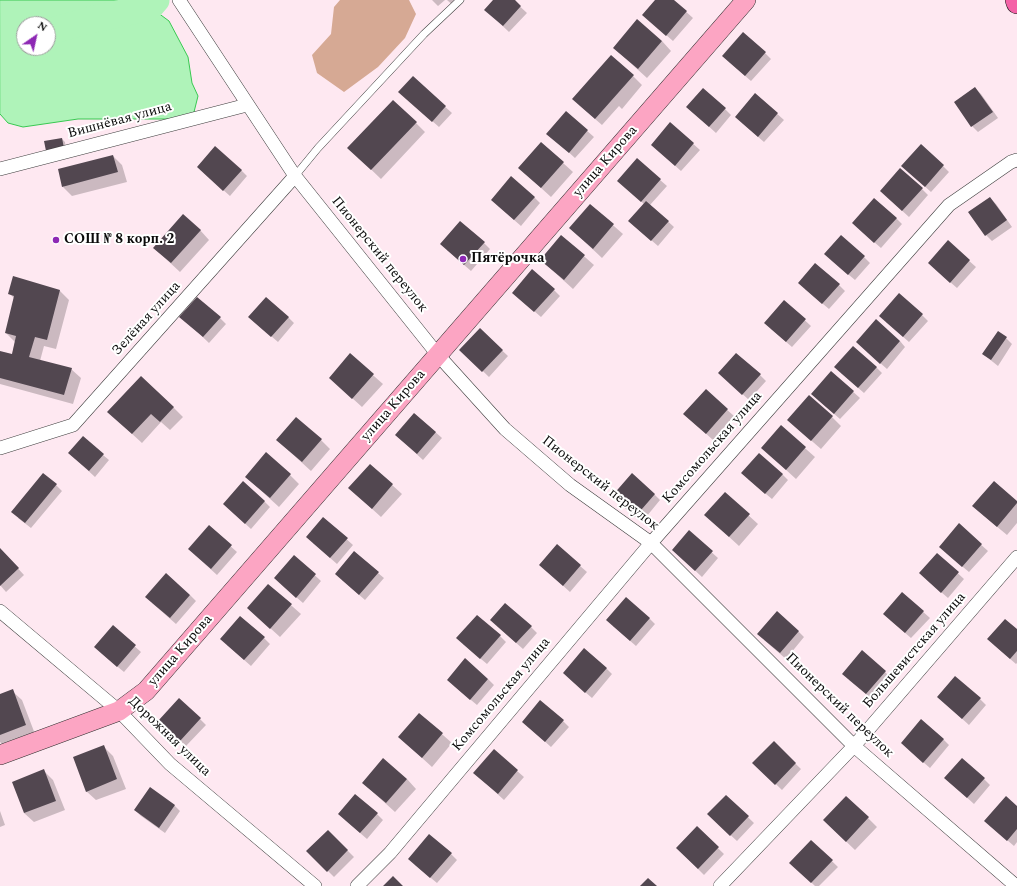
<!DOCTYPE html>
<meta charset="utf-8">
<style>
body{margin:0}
#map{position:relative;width:1017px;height:886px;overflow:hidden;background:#fee8f1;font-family:Spectral,serif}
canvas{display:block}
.north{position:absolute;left:16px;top:16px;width:40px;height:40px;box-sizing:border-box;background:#fff;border:1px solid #9d9d9d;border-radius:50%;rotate:34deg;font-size:11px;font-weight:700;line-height:16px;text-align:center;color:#0a0a0a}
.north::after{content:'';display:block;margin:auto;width:14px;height:18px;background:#8d28b4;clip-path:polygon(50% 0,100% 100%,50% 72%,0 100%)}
</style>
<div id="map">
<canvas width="1017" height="886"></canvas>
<div class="north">N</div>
</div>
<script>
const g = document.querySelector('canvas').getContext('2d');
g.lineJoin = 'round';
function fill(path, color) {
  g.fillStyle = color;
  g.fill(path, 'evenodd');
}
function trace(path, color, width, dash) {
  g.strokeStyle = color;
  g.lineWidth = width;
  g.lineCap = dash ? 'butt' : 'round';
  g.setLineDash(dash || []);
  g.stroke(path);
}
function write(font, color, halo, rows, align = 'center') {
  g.font = font + ' Spectral,serif';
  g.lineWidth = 4;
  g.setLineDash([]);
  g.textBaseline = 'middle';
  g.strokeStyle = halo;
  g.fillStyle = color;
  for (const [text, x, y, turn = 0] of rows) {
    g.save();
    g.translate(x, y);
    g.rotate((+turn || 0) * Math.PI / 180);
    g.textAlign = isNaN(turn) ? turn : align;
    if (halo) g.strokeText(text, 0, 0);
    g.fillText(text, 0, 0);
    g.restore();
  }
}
const forest = new Path2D(`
 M340,0H409L416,14L405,38L378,67L344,92L317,73L312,55L331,34L334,7Z`);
const water = new Path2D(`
 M0,0H145L150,7L169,21L188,57L192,83L198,96L194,112L186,119H78L23,127L8,123L0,114ZM24,24H48V48H24Z`);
const shadow = new Path2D(`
 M432,0H445L438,6Z
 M447,0H465L456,8Z
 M495,0H513L527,13L509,32L492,16Z
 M657,0H673L693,18L673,41L650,21Z
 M662,41L671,51L647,78L614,48Z
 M765,53L771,59L751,81L729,62Z
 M633,76L642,85L622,109L619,106L602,125L579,105Z
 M413,78L452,113L439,127L406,98Z
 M975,88L981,94L998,118L978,132L972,126L955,102Z
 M755,94L784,120L764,142L742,123Z
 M725,109L731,115L716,133L694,113Z
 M566,112L594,137L575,158L554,139Z
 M416,123L425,132L381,179L358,157Z
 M671,124L700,150L681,171L652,145Z
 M62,139L65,142L66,151H47Z
 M541,143L573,172L551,197L529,177Z
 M113,156L122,165L127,182L72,196L63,187Z
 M637,160L667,186L650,205L674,227L658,246L636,227L644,204L625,187Z
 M943,166L949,172L931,192L909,172Z
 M241,170L247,176L230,196L204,173Z
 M922,189L928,195L909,217L887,197Z
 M534,197L540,203L521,226L498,206Z
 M990,198L996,204L1012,227L992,241L986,235Z
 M590,205L623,234L602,258L570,228Z
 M896,218L902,224L881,248L859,229Z
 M200,230L209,240L180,272L154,248Z
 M561,236L594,265L573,289L541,260Z
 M948,242L976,267L957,288L935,269Z
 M484,243L490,249L471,271L447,250Z
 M864,257L870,263L855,280L831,260Z
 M14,278L60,291L69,300L56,349L44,346L40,361L71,369L81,378L73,404L0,384V352L12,355L15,342L6,333L15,299L10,294Z
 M839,285L845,291L829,309L805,289Z
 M554,290L560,296L541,317L519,298Z
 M784,301L811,326L792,347L771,329Z
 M922,315L928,321L909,342L886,322Z
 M288,317L294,323L278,342L256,323Z
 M220,318L226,324L209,343L187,322Z
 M480,330L508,356L489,377L461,350Z
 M1006,338L1012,344L998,366L983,354Z
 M900,341L905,347L887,369L863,348Z
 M350,355L383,384L362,407L330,378Z
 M876,367L882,373L864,393L841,373Z
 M831,372L860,398L840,419L818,400Z
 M760,375L766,381L749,400L726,379Z
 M706,391L734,416L713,440L691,420Z
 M173,407L183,417L170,430L161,422L142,443L118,421Z
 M415,414L442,438L423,460L396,435Z
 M832,417L841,426L821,449L798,429Z
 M781,427L815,457L796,479L762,448Z
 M277,440H321L330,449L311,471Z
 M69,453L103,455L109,460L95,477Z
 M370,465L402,494L381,517L349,488Z
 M782,474L788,480L772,499L748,479Z
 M290,475L299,484L279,507L246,477Z
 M56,485L62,491L31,528L18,518Z
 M654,494L660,500L642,522L619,502Z
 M725,494L758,524L739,546L715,524Z
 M264,501L270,507L251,529L224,504Z
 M1017,502V523L1007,535L983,515Z
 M323,518L353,545L337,564L313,543Z
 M959,525L988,551L969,572L946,553Z
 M209,527L237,552L217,575L195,555Z
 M689,532L718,558L702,577L673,550Z
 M557,546L587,572L570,592L540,565Z
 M0,549L24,575L6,592L0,585Z
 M937,554L964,579L948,598L926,579Z
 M294,556L321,581L303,603L281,584Z
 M378,573L384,578L365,600L342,580Z
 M268,585L301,614L280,637L248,608Z
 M902,593L930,618L911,638L890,620Z
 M190,595L196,601L176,624L152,603Z
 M649,618L655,624L636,646L613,626Z
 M497,626L531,627L537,633L523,649Z
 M113,627L141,652L124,672L101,653Z
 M798,631L804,637L786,659L764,640Z
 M1017,631V663L1016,664L994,645Z
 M500,636L506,642L487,664L463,644Z
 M264,638L270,644L251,666L227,645Z
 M606,668L612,674L592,698L570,679Z
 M885,672L891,678L872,699L849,680Z
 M488,679L494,685L477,705L454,686Z
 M12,691L22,700L35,734L4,746L0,742V695Z
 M938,697L980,699L986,705L969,725Z
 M419,714L452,743L432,767L399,737Z
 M200,719L206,725L186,746L165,727Z
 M563,721L569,727L551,747L523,722Z
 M943,739L949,745L930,768L908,749Z
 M774,743L801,769L782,790L754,763Z
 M104,747L113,756L126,789L96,800L86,791Z
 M494,751L524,777L504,800L481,779Z
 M44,771L53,780L65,810L34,822L24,813Z
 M407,779L416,789L395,812L363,783Z
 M984,779L990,785L974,804L952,784Z
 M726,796L754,823L737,841L714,820Z
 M174,805L180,811L165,833L141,816L135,810Z
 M1017,807V842L1014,846L992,827Z
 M0,811L5,825L0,827Z
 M377,814L383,820L367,839L345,820Z
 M868,818L877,827L855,850L833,829Z
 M697,828L724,854L704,875L677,848Z
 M328,831L354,857L334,877L308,851Z
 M811,841L838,867L819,886H815L791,863Z
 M451,854L457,860L437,883L415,865Z`);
const river = new Path2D(`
 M48,32L90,20L150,7L156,0`);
const building = new Path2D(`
 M493,0H515L521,6L503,26L484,10Z
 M655,0H674L687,11L666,36L642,15Z
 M637,19L662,41L638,69L613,48Z
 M743,32L766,52L745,76L722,56Z
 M611,55L634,75L595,119L572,99Z
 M413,76L446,106L432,122L398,92Z
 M975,87L993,112L971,127L954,102Z
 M703,88L726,108L709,127L686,107Z
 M755,93L778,113L758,137L735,117Z
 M393,100L417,122L371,170L347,148Z
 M566,111L588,130L569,153L546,134Z
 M670,122L694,143L675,166L651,145Z
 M62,138L64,148L46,151L44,141Z
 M541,142L564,162L541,188L518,168Z
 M921,144L944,165L925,187L901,166Z
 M215,146L242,170L223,191L197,167Z
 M113,155L118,172L62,187L58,169Z
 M637,158L661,179L641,202L617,181Z
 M900,168L923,188L902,211L880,191Z
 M511,176L535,197L514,220L491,200Z
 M990,197L1007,220L985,236L968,212Z
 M874,198L897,218L874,243L852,223Z
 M646,201L669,221L651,241L628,221Z
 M590,204L614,224L593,249L569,228Z
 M183,214L201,230L171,263L153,248Z
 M460,221L485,242L464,265L440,244Z
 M561,235L585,255L564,280L540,260Z
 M841,235L865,256L848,275L824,254Z
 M948,240L970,260L950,283L928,263Z
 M815,263L840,284L822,304L798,283Z
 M532,269L555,289L534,312L512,293Z
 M13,276L60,290L47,340L35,337L29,357L72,368L64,395L0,378V351L12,354L16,336L5,333L14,296L8,294Z
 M899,293L923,314L903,337L879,316Z
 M197,297L221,317L203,337L179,317Z
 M266,297L289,317L271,337L248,317Z
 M784,300L806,319L786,342L764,323Z
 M876,319L900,341L880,364L856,342Z
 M480,328L503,350L482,372L459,350Z
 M998,331L1007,337L991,360L982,354Z
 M853,346L877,367L858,388L834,367Z
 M350,353L374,374L352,399L329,378Z
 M736,353L761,374L742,395L718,373Z
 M831,371L854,391L834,414L811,394Z
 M141,376L174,407L160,422L151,414L132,434L107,412Z
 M706,389L728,409L706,434L683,414Z
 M809,395L833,416L811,441L787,420Z
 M414,413L436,432L417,454L395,435Z
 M296,417L322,439L302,462L276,440Z
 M781,425L806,447L786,470L761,448Z
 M83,436L104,454L89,471L68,453Z
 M266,452L291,474L270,498L245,477Z
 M759,453L783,474L765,494L741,473Z
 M370,464L393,484L372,509L348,488Z
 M43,473L57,484L25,523L11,512Z
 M632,473L655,494L635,517L612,496Z
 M243,481L265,501L245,524L223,504Z
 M994,481L1017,501V503L997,527L972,506Z
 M725,492L750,514L729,537L704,515Z
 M323,517L348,538L330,558L306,537Z
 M959,523L982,544L962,567L939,547Z
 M209,525L232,545L211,569L188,549Z
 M689,530L713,551L695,571L672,550Z
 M557,544L581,565L563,586L539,565Z
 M0,548L19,568L0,586Z
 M354,551L379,572L359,595L335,574Z
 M937,553L959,572L941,593L919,573Z
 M294,555L316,574L296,598L274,578Z
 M166,573L190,595L170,618L145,597Z
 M268,584L292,604L270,629L247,608Z
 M902,592L924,611L905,633L883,614Z
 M626,597L650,618L630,641L606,620Z
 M505,603L532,626L516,643L490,620Z
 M777,611L799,631L780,653L757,634Z
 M477,615L501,635L480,659L456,638Z
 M240,616L265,637L244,660L220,639Z
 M1005,619L1017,629V651L1010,659L987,639Z
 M113,625L136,645L117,667L94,647Z
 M584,648L607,668L585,693L563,673Z
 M862,650L886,671L866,694L842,674Z
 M465,658L488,679L470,700L447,680Z
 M955,676L981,698L962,719L937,697Z
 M13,689L26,725L0,735V694Z
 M179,698L201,718L180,741L158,721Z
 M540,700L564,720L545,742L522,722Z
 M419,713L443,733L422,758L398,737Z
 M921,719L944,739L923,763L901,743Z
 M774,741L796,763L775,785L752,763Z
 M104,745L117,779L86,792L73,757Z
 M494,749L518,770L498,794L473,773Z
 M383,758L407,779L386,803L362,783Z
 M962,758L985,778L967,798L944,778Z
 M44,769L56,801L24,813L12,782Z
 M150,787L175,805L159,828L134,810Z
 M355,794L378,813L360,833L338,814Z
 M726,795L749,816L730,836L707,814Z
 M846,796L869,817L846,842L823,820Z
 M1006,796L1017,806V829L1007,841L984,821Z
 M697,826L719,847L698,869L676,848Z
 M328,830L348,850L327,872L306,851Z
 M429,834L452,853L430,878L408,859Z
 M811,840L833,860L811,883L789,863Z
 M393,876L403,886H383Z
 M648,878L657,886H640Z`);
const lane = new Path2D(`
 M295,176L318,148L424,34L460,0`);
const street = new Path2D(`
 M179,0L295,176L438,355L505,429L570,485L651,543L854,746L1016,886
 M0,169L247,105
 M0,448L73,425L295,176
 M0,611L119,711L170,764L315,886
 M357,886L390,853L651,543L949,205L1011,162L1017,160
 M720,886L854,746L1017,557`);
const secondary = new Path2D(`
 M0,755L119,711L146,691L746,0`);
const primary = new Path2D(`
 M1016,0L1017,3`);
const markers = [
 [56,240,4,"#8d28b4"],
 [463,259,4,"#8d28b4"]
];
const streetNames = [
 ["Вишнёвая улица",120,121,-15],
 ["улица Кирова",606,162,-49],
 ["Пионерский переулок",379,255,51],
 ["Зелёная улица",147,319,-48],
 ["улица Кирова",394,406,-49],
 ["Комсомольская улица",713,448,-49],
 ["Пионерский переулок",600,484,38],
 ["улица Кирова",181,651,-49],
 ["Большевистская улица",915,651,-49],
 ["Комсомольская улица",502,695,-50],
 ["Пионерский переулок",839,706,44],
 ["Дорожная улица",169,737,44]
];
const poiNames = [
 ["СОШ № 8 корп. 2",64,240],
 ["Пятёрочка",471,259]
];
fill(forest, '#d6a994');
fill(water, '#aff3b9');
trace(water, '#38c851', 1);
fill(shadow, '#0003');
trace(river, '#aff3b9', 27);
fill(building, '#524750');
trace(lane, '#3d3d3d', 8);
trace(street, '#3d3d3d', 14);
trace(secondary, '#2c2c2c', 20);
trace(primary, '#1b1b1b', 22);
trace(lane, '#fff', 7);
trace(street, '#fff', 13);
trace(secondary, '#fca5c3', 19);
trace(primary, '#f462a7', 21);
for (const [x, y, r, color] of markers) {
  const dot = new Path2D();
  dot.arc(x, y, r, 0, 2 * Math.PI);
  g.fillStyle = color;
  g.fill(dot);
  trace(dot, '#fff', 1.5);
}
write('14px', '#0a0a0a', '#fff', streetNames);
write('bold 14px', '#0a0a0a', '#fff', poiNames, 'left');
</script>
